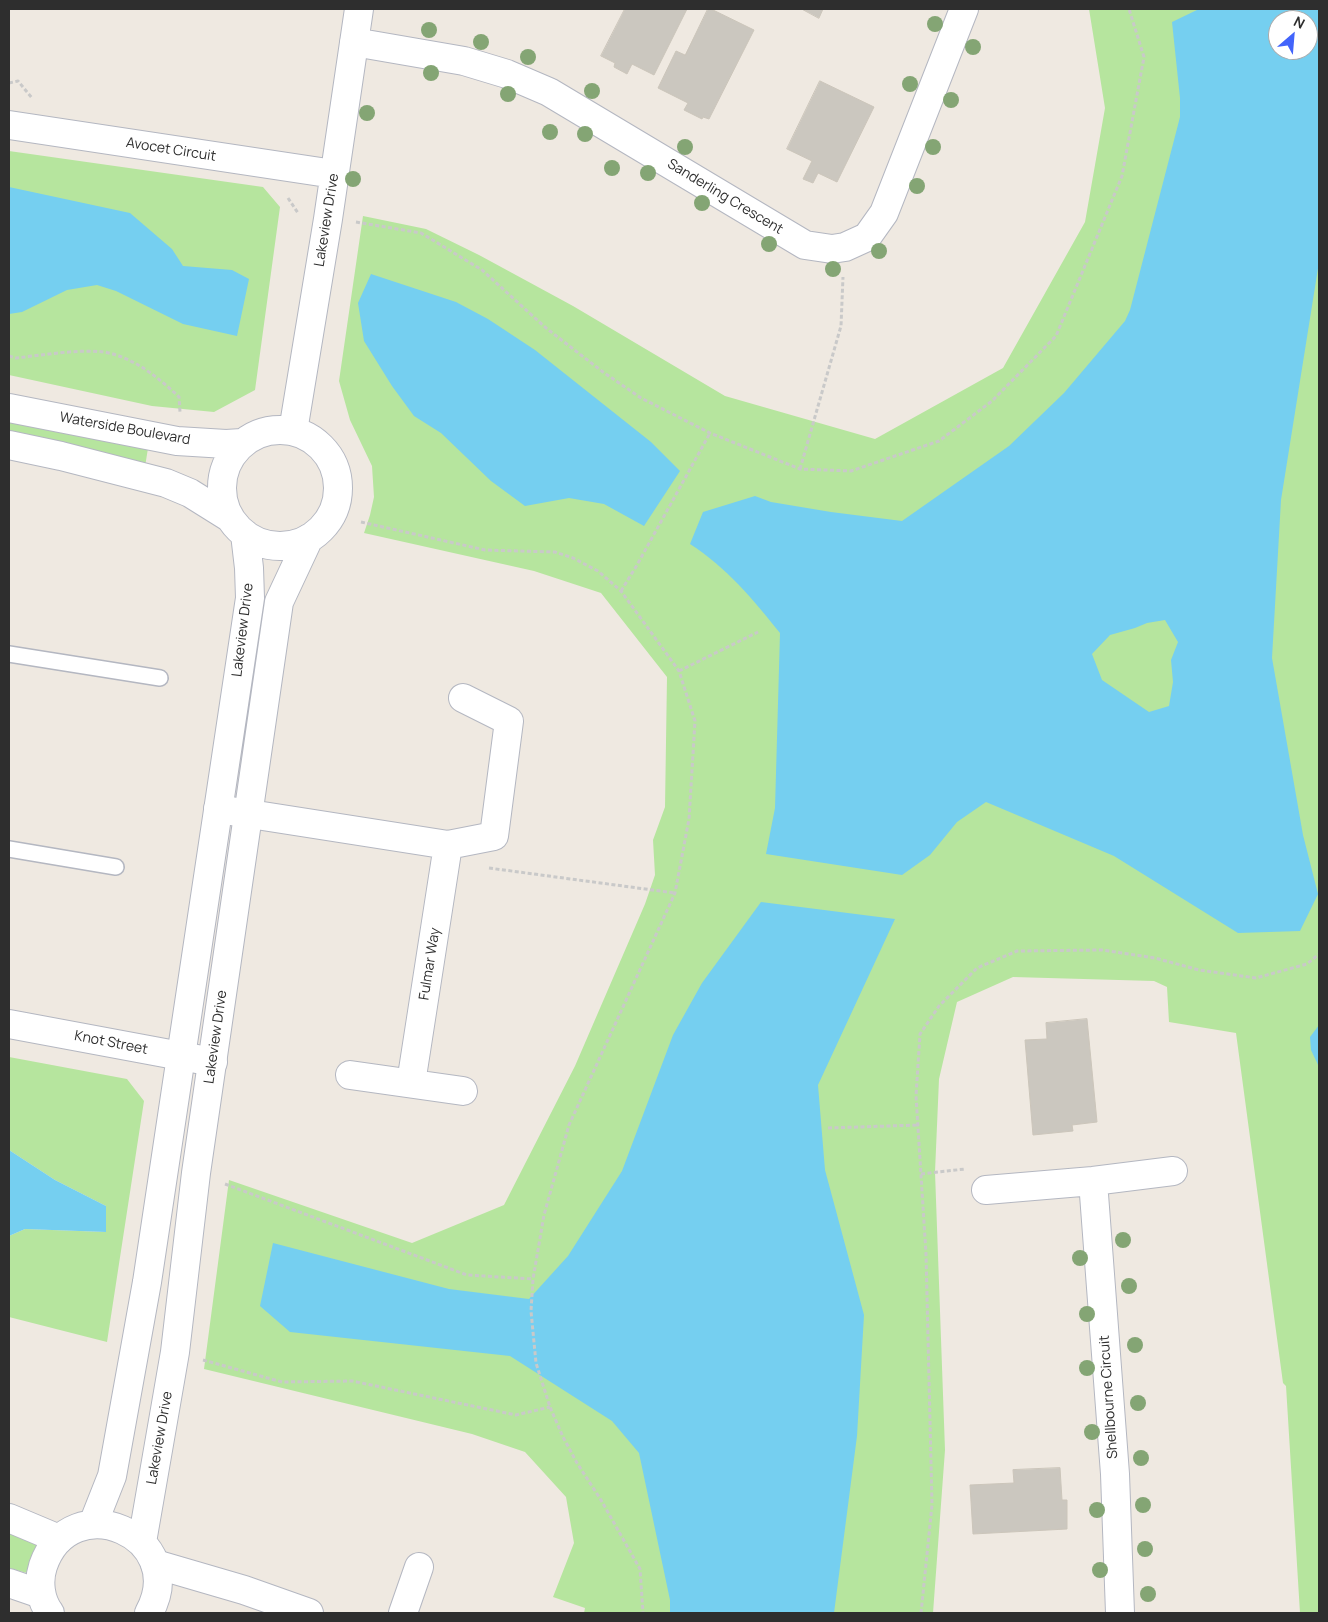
<!DOCTYPE html>
<style>
body{margin:0}
#map{position:relative;width:1328px;height:1622px;overflow:hidden;background:#efe9e1;font-family:Manrope,sans-serif}
canvas{display:block}
.frame{position:absolute;inset:0;border:10px solid #2e2e2e;pointer-events:none}
.north{position:absolute;left:1268px;top:10px;width:50px;height:50px;box-sizing:border-box;background:#fff;border:1px solid #ababab;border-radius:50%;rotate:27deg;font-size:14px;font-weight:700;line-height:20px;text-align:center;color:#2e2e2e}
.north::after{content:'';display:block;margin:auto;width:18px;height:22px;background:#4264fb;clip-path:polygon(50% 0,100% 100%,50% 72%,0 100%)}
</style>
<div id="map">
<canvas width="1328" height="1622"></canvas>
<div class="frame"></div>
<div class="north">N</div>
</div>
<script>
const g = document.querySelector('canvas').getContext('2d');
g.lineJoin = 'round';
function fill(path, color) {
  g.fillStyle = color;
  g.fill(path, 'evenodd');
}
function trace(path, color, width, dash) {
  g.strokeStyle = color;
  g.lineWidth = width;
  g.lineCap = dash ? 'butt' : 'round';
  g.setLineDash(dash || []);
  g.stroke(path);
}
function write(font, color, halo, rows, align = 'center') {
  g.font = font + ' Manrope,sans-serif';
  g.lineWidth = 5;
  g.setLineDash([]);
  g.textBaseline = 'middle';
  g.strokeStyle = halo;
  g.fillStyle = color;
  for (const [text, x, y, turn = 0] of rows) {
    g.save();
    g.translate(x, y);
    g.rotate((+turn || 0) * Math.PI / 180);
    g.textAlign = isNaN(turn) ? turn : align;
    if (halo) g.strokeText(text, 0, 0);
    g.fillText(text, 0, 0);
    g.restore();
  }
}
const green = new Path2D(`
 M1089,9H1319V1613H1300L1286,1386L1283,1383L1236,1033L1169,1022L1167,987L1154,981L1013,977L957,1002L939,1079L935,1172L945,1450L933,1613H584L585,1608L553,1597L574,1543L566,1497L525,1452L472,1434L204,1369L229,1180L412,1243L504,1205L575,1066L645,904L655,875L653,840L665,807L667,677L601,593L534,571L364,533L370,515L374,497L372,466L350,420L339,381L363,216L426,229L479,255L573,306L725,396L875,439L1003,368L1085,222L1105,108ZM1278,20H1308V50H1278Z
 M9,151L263,187L280,207L255,390L214,412L152,406L9,375Z
 M9,418L148,448L145,467L9,437Z
 M9,1057L127,1079L144,1101L107,1342L9,1317V1236L25,1229L106,1232V1206L55,1180L9,1150Z
 M9,1527L39,1539L27,1573L9,1568Z`);
const water = new Path2D(`
 M1199,9H1319V262L1281,500L1272,658L1303,835L1318,894L1300,931L1238,933L1114,856L986,802L957,822L930,855L902,875L766,854L775,808L780,633C753,599 727,568 690,544L703,512L755,496L771,502L831,512L902,521L1009,446L1064,393L1125,321L1130,310L1180,117V98L1172,22ZM1278,20H1308V50H1278ZM1165,620L1178,642L1171,660L1173,682L1169,706L1149,712L1102,680L1092,654L1110,635L1135,628L1147,623Z
 M9,187L130,213L172,249L183,266L232,270L249,279L237,336L183,324L116,291L97,285L67,290L22,312L9,314Z
 M371,274L456,302L488,319L535,350L651,442L680,471L644,526L604,504L569,498L525,506L491,481L441,433L414,416L392,386L364,341L358,303Z
 M761,902L895,919L818,1085L825,1170L864,1315L857,1436L834,1613H670V1600L639,1453L612,1421L510,1356L290,1332L260,1306L273,1243L449,1289L529,1299L568,1256L622,1171L673,1035L702,983Z
 M1319,1025V1067L1311,1050L1310,1037Z
 M9,1150L55,1180L106,1206V1232L25,1229L9,1236Z`);
const building = new Path2D(`
 M625,9H687L654,75L632,64L627,74L614,67L615,63L601,56Z
 M708,9H711L754,30L709,119L703,117L702,119L684,110L688,103L658,88L676,51L685,55Z
 M802,9H823L819,18Z
 M820,81L874,107L837,182L818,173L813,183L803,179L812,161L787,149Z
 M1087,1019L1097,1122L1072,1125L1073,1131L1033,1135L1025,1040L1047,1039L1046,1023Z
 M1060,1468L1062,1500H1067V1529L973,1534L970,1485L1014,1483L1013,1470Z`);
const path = new Path2D(`
 M9,83L18,81L32,98
 M288,198L298,213
 M356,222L421,233L482,270L546,328L603,372L641,398L710,433L800,469L851,471L939,441L992,401L1056,336L1122,176L1144,57L1129,9
 M9,356L16,358C43,355 78,349 104,352C133,357 158,377 179,397L180,412
 M800,469L841,326L843,277
 M361,522L485,550L555,552L573,558L598,571L621,591L679,671L695,721L689,819L675,893L569,1125L544,1215L533,1279L531,1311L536,1363L550,1407L563,1437L577,1463L601,1500L640,1569L643,1613
 M621,591L637,565L710,433
 M679,671L758,632
 M489,868L675,893
 M828,1128L918,1125
 M921,1174L965,1169
 M225,1184L467,1275L533,1279
 M203,1360L282,1382L352,1381L516,1415L550,1407
 M921,1613L932,1505L926,1254L916,1096L920,1034L939,1006L977,968L1017,951L1102,950L1155,958L1199,970L1256,978L1307,964L1319,954`);
const lane = new Path2D(`
 M9,654L160,678
 M9,849L116,867`);
const street = new Path2D(`
 M354,42L464,61L507,74L549,92L805,245L832,249L845,247L867,237L884,213L964,9
 M9,125L334,174
 M293,431L328,219L359,9
 M218,809L448,845L411,1083
 M448,845L494,836L509,721L463,698
 M9,1024L213,1062
 M350,1075L463,1091
 M1093,1181L1115,1474L1120,1613
 M986,1190L1093,1181L1173,1171
 M9,1518L59,1539
 M155,1564L244,1590L309,1613
 M9,1583L41,1594
 M403,1613L419,1567`);
const secondary = new Path2D(`
 M9,408L177,441L226,444L242,443
 M222 488a58 58 0 1 1 116 0a58 58 0 1 1-116 0Z
 M9,445L61,456L166,483L190,493L230,518
 M93,1524L112,1476L147,1282L250,598L249,568L245,534
 M142,1542L175,1352L196,1173L279,602L309,538
 M50,1613C40,1600 38,1581 43,1566C71,1484 191,1536 149,1613`);
const trees = [
 [935,24],
 [429,30],
 [481,42],
 [973,47],
 [528,57],
 [431,73],
 [910,84],
 [592,91],
 [508,94],
 [951,100],
 [367,113],
 [550,132],
 [585,134],
 [685,147],
 [933,147],
 [612,168],
 [648,173],
 [353,179],
 [917,186],
 [702,203],
 [769,244],
 [879,251],
 [833,269],
 [1123,1240],
 [1080,1258],
 [1129,1286],
 [1087,1314],
 [1135,1345],
 [1087,1368],
 [1138,1403],
 [1092,1432],
 [1141,1458],
 [1143,1505],
 [1097,1510],
 [1145,1549],
 [1100,1570],
 [1148,1594]
];
const streetNames = [
 ["Avocet Circuit",171,150,9],
 ["Sanderling Crescent",725,197,31],
 ["Lakeview Drive",327,220,-81],
 ["Waterside Boulevard",125,429,10],
 ["Lakeview Drive",243,630,-83],
 ["Fulmar Way",430,964,-81],
 ["Lakeview Drive",216,1037,-82],
 ["Knot Street",111,1043,11],
 ["Shellbourne Circuit",1109,1397,-94],
 ["Lakeview Drive",160,1438,-80]
];
fill(green, '#b6e59e');
fill(water, '#75cff0');
fill(building, '#cbc7bf');
trace(building, '#cbc5ba', 1);
trace(lane, '#b4b7c1', 18);
trace(street, '#b4b7c1', 30);
trace(secondary, '#b4b7c1', 30);
trace(path, '#c9c9c9', 3, [4, 2.5]);
trace(lane, '#fff', 15);
trace(street, '#fff', 28);
trace(secondary, '#fff', 28);
g.fillStyle = '#84a574';
for (const [x, y] of trees) {
  g.beginPath();
  g.arc(x, y, 8, 0, 2 * Math.PI);
  g.fill();
}
write('14px', '#2e2e2e', '#fff', streetNames);
</script>
